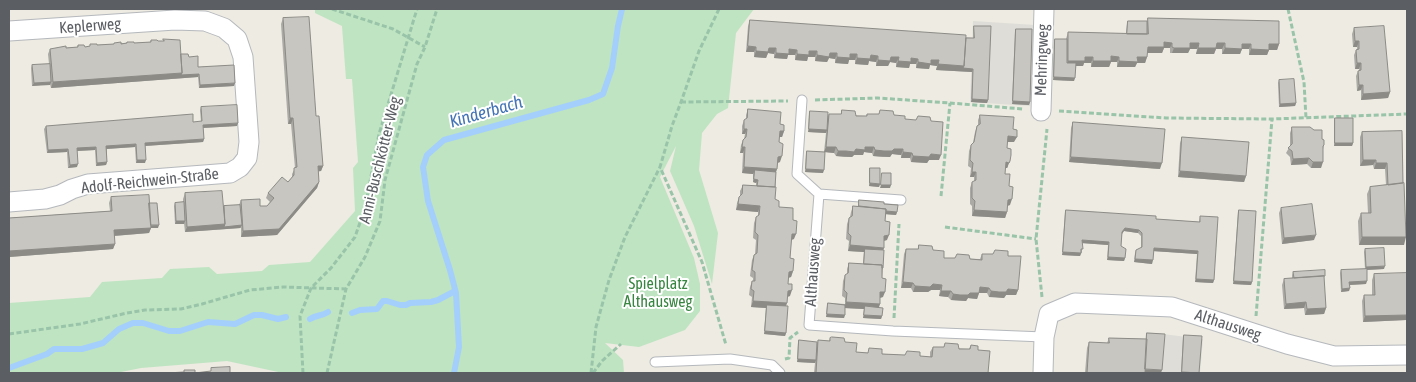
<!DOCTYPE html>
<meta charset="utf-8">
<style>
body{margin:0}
#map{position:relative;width:1416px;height:382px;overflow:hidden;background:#edebe2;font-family:"Asap Condensed",sans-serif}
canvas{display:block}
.frame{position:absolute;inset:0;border:10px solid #5b5e63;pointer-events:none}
</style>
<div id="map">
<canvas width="1416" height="382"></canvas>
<div class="frame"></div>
</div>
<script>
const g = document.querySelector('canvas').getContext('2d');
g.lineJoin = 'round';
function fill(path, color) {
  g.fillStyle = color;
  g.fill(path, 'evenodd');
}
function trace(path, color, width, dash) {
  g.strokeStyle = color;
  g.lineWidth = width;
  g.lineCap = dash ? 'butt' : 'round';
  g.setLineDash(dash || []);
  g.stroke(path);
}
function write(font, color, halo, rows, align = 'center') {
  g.font = font + ' "Asap Condensed",sans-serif';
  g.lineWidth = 4;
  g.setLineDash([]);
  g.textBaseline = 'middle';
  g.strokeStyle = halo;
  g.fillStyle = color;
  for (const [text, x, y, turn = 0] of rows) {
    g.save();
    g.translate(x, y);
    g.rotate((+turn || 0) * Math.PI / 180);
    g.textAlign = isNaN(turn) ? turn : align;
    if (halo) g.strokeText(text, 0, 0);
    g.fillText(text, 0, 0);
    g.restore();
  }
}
const industrial = new Path2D(`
 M973,21L1035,25L1030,106L970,102Z
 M1146,332L1203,339L1200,373H1143Z`);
const green = new Path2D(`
 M315,9H754L736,33L728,108L717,114L702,133L699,170L718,233L712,284L694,226L670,171L676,146L660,177L694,258L700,284V311L685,330L639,347L605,343L623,360L624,373H283L227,361L141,368L116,373H9V303L90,297L102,282L162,278L170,269L209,267L217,274L262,271L269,265L310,262L355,211L353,168L358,162L352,79H346L342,26L315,13Z`);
const stream = new Path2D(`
 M352,313L360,310L377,309L383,301H387L400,305H406L410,303L431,302L438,300L455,291
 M310,319C316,315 322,316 328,312
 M9,368L47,354L54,349H82L103,343L119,329L133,323H143L169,331H180L208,322L235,324L254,315H262L278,319L286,317
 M454,373L459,347L456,293L450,270L428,201L423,167L427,155L444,140L589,100L603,94L612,68L618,26L622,9`);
const path = new Path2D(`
 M332,9L393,29L425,47
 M719,9L699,51L681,102L672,126L660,167L702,262L726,345
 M1288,9L1304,82L1306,118
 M815,100L878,98L950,103L1023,109
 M681,102L788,101
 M1059,111L1166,118L1272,119L1407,114
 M941,196L950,103
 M945,227L1036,239
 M1042,297L1036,239L1047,129
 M1256,316L1272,119
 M894,318L899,224
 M9,334L80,324L127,313L145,310L181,309L202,304L250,290L283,287L346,289
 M785,359L789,358L790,338L798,332
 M303,373L300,316L311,288L331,268L355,237L365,208L379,134L417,9
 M327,373L346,289L365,257L380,221L385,180L417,64L425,47L437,9
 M591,373L596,327L609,280L625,237L660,167
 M593,373L602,361L621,344`);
const lane = new Path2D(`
 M802,100L797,174L819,194
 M901,200L819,194L809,325L893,331L1044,337
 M655,362L730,359L772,365L780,373`);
const street = new Path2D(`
 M9,31L175,20L205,21L224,28L237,39L243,57L249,142L247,158L240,167L230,173L88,184L72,189L60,195L45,199L9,202
 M1041,111L1044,9
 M1043,373L1044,337L1049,314L1075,303L1172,307L1287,344L1334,356L1407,355`);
const wall = new Path2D(`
 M283,18L316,116L323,166L321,171H318L319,182L317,188L277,235L241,237V228L185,232L184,223L175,224L174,206L175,203L183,202V199L185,193L224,206L239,205L241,200L260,206H267L270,202L266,198L268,193L288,182L292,177V174L295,168L291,124H288L281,24Z
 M1148,18L1279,44L1277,50H1269L1267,55H1249V49H1242L1240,54H1222V49H1216L1214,54H1196L1197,49H1190L1188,53H1170V48H1164L1162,53H1147V57L1145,63H1137L1135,67H1117V62H1111L1109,67H1091V63H1084L1083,66H1076L1074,81L1053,80L1054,42L1055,39H1066L1068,32L1126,34L1127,24L1128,21H1147Z
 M750,20L973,38V29L974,26L988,100L987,103L971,102L972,72L936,70L937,66L930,65L929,69L916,68V64H910L909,68L896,67V63L890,62L888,66H876V62L869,61L868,65L855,64V60H849L848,64L835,63V59L829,58L827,62L815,61V57H808L807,61L795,60V55H788L787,59L774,58V54L768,53L766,58L754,57V52H746L748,26Z
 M1354,28L1390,92L1388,98L1361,100V90L1357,91L1356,76L1358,71H1359V69H1355L1354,55L1356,50L1357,49V47H1353L1352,34Z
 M1016,29L1030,102L1029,105L1012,104L1015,32Z
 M163,39L181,54L189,57L198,67L234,86L199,88L198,77L51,88L50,84L32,86L31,68L32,65L49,64L48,54L50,49L77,47L78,45L85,47L90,46V44L97,45L114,44V43H126L127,42L134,43L150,42L151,40L158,41H163Z
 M1279,80L1296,103L1295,106L1279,107L1278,83Z
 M201,107L237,126L203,128L204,139L203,142L145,146V163H136L135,147L107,149V162L106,165L96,166L95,150L77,151V167L68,168L67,152L47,153L44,129L46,126L201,122L200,110Z
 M748,109L780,124L784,131L782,137H779L780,162L778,163L776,172L775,199L779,207L793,220L794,239L791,240L790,258L793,271L791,277L788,278V284L790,296L787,297L786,306V333L785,336L764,334L766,308L751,307L752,297L749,295L750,287L752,281H753V278L750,276L752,260L754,255L755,254L756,240L753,238L754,223L756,217L758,216V212L736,210L737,203L739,197L740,196V191L743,185L756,186V183L753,182V174L742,173L743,153H740L741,145L743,140L744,139L745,134H742V126L744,120H746V115Z
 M810,111L828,116L829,114L866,116L867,114L894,115L905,119L939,160H929L927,163L911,162L910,158H901V155L892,154L890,157H882L873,156L872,153L864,152L863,155H854L852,157H844L836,156L834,153L825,152L823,173L805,172L806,154L807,151L824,152L826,133L808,132L809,114Z
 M980,115L1013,129L1014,142H1007V148L1008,167L1007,168H1005V174L1009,186L1010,205L1007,206V212L1005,218L972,216V206L970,204V188L972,182H974V177H970L971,168L968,166L969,151L971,145L973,143L975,132L977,126L978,125V120Z
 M1335,118L1353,143L1352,146H1334V121Z
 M1073,122L1160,169L1069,162L1071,128Z
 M1292,127L1322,139L1324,145L1323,149L1321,168H1311L1307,164L1291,165L1290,157L1286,153L1290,146V133Z
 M1402,131L1404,245H1359L1358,221L1361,213H1368L1367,194L1370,187L1386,185L1385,169H1374L1373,165L1360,166V137L1362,132Z
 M1182,137L1246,176L1244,182L1178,177L1180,143Z
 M870,168L880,184L879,187L869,186V171Z
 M111,197L149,203L158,228H151L149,233L114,236L115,244L113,249L9,257V218L110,211L109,203Z
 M859,200L884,204L897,212L896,215L886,214L885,221L887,240L884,241L883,250V268L882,278L883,297L880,298L879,307L882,316L881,319L863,318L864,309L845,308L844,318L826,317L827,306L828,303L845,304V298L842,296L843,281L845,275L847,274V269L849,263L863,264L864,252L848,251L849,241L846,239L847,224L849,218L850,217L851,212L853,206H858Z
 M1281,208L1314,240L1282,244L1279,213Z
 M1066,210L1156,219L1199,222L1200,216L1214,280L1213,283L1195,282L1197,254L1153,251L1152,264L1134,262L1135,253L1136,250L1141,248V236L1138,233L1124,231L1122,234L1121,246L1125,258L1124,261L1107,260L1108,245L1082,243V252L1080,256L1062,255L1065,213Z
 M1239,210L1252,282L1251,285L1233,284L1238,212Z
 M906,249L933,250L944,258L980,259L982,254L1008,256L1018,290L1016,295H1006L1004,298L996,297H989L987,293H979L977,299L968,298L966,301L951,300L948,297L939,296L940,290H931L928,292H913L911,288H901L904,254Z
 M1365,249L1384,269L1367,270L1366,284L1350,285L1349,291L1341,292L1340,273L1341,270L1365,269L1364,252Z
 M1293,272L1324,279L1326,308L1324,314L1305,315L1304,308L1284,309L1282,285L1284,279L1292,278V275Z
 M1374,274L1406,320L1363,322L1362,301L1364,295H1372V280Z
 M1147,333L1145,373H1085L1087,348L1089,342L1107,343L1109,338L1146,339Z
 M1184,335L1199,373H1181L1183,338Z
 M830,338L845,342L856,352L930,357V352L933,347L969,349L971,345L978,350L988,373H814L815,363L797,362L798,343L799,340L817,343L818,340L829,341Z`);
const shadedWall = new Path2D(`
 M1355,41H1359L1357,47H1353Z
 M1164,42L1172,43L1170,48H1164L1162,53H1145L1148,47Z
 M1190,43H1199L1197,49H1190L1188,53H1172L1174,48Z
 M1217,43H1225L1222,49H1216L1214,54H1196L1198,48Z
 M1242,44H1251L1249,49H1242L1240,54H1222L1225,48Z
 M1269,44H1279L1277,50H1269L1267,55H1249L1251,49Z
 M748,46L756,47L754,52H746Z
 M769,48H776L774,54L768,53L766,58L754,57L756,51Z
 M789,49L797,50L795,55H788L787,59L774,58L776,53Z
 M809,51H817L815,57H808L807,61L795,60L797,54Z
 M830,53H837L835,59L829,58L827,62L815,61L817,55Z
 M850,54H857L855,60H849L848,64L835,63L837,57Z
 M871,55L878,56L876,62L869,61L868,65L855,64L857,58Z
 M1111,56L1119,57L1117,62H1111L1109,67H1091L1093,61Z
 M891,57H899L896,63L890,62L888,66H876L878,60Z
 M1085,57H1093L1091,63H1084L1083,66H1066L1068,61Z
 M1137,57H1147L1145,63H1137L1135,67H1117L1119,61Z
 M911,58L918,59L916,64H910L909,68L896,67L898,61Z
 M931,60H939L937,66L930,65L929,69L916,68L918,62Z
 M1357,63H1361L1359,69H1355Z
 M938,64L964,66L973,69L972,72L936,70Z
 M182,73L199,74L198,77L51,88L53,82Z
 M1054,77L1075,78L1074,81L1053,80Z
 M51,82L50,85L32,86L34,83Z
 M235,83L234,86L199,88L200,85Z
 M1359,85H1363L1361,90L1357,91Z
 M1390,92L1388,98L1361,100L1363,94Z
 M972,99L988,100L987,103L971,102Z
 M1013,101L1030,102L1029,105L1012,104Z
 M1296,103L1295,106L1279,107L1280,104Z
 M290,118H293L291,124H288Z
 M238,123L237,126L202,128L203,125Z
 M744,129H747L745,134H742Z
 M809,129L827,130L826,133L808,132Z
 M780,131H784L782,137H778Z
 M1008,136L1017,137L1014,142H1006Z
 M204,139L203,142L144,146L145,143Z
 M1335,143H1353L1352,146H1334Z
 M136,144L135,147L105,149L106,146Z
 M96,147L95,150L76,151L77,148Z
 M742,147H745L743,153H740Z
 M826,147H836L834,153L824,152Z
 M865,147H874L872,153L864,152L863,155H854L852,157L836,156L838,151Z
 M68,149L67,152L47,153L48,150Z
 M894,149H903L901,155L892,154L890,157L873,156L875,150Z
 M903,152L912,153L910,158H901Z
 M931,154L941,155L939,160H929L927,163L911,162L913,156Z
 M782,156L780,162L776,163L778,157Z
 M1071,157L1162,163L1160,169L1069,162Z
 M1309,158L1307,164L1291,165L1293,159Z
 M137,160H146L145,163H136Z
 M1363,160H1376L1373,165L1360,166Z
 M1010,161L1007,168H1004L1006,162Z
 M107,162L106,165L96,166L97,163Z
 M1313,162H1323L1321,168H1311Z
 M1376,163H1387L1385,169H1374Z
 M78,164L77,167L68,168L70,165Z
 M318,166H323L321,171L316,172Z
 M744,167L777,169L775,175L755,170L753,174L742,173Z
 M806,169L824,170L823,173L805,172Z
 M1180,171L1246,176L1244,182L1178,177Z
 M972,172H976L974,177H970Z
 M754,179L758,180L756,183L753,182Z
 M319,182L317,188L277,235L241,237L243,231Z
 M870,183L880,184L879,187L869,186Z
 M881,185H891L890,188H880Z
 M1012,199L1010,205L1006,206L1008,200Z
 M738,204L760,206L758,212L736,210Z
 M858,209L897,212L896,215L857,212Z
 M974,210L1007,212L1005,218L972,216Z
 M176,221H185L184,224H175Z
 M225,224L242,225L240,228L185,232L187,227Z
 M159,225L158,228H151L149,233L112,236L114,230Z
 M1125,228L1139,230L1138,233L1124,231L1121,235L1122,232Z
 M792,234H796L794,239L790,240Z
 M889,235L887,240L882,241L884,236Z
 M1316,235L1314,240L1282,244L1284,238Z
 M1362,237H1406L1404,245H1359Z
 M1082,240L1109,242L1108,245L1081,243Z
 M115,244L113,249L9,257V251Z
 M850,245L884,248L882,253L865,249L864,252L848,251Z
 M1154,248L1198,251L1197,254L1152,251Z
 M1063,252L1081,253L1080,256L1062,255Z
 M1108,257L1125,258L1124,261L1107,260Z
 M1135,259L1153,260L1152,264L1134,262Z
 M1385,266L1384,269L1365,270L1366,267Z
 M793,271L791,277L787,278L789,272Z
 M1196,279L1214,280L1213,283L1195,282Z
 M1234,281L1252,282L1251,285L1233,284Z
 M1367,281L1366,284L1348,285L1349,282Z
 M903,282L913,283L911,288H901Z
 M933,284L942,285L940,290H931L928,292H913L915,286Z
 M980,287L989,288L987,293H978Z
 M1350,288L1349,291L1341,292L1342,289Z
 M1008,289L1018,290L1016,295H1006L1004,298L989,297L991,291Z
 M792,290L790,296L786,297L788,291Z
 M941,291H951L948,297L939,296Z
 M880,292H885L883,297L878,298Z
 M970,293H979L977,299L968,298L966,301L951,300L953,294Z
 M753,301L787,303L785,309L767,305L766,308L751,307Z
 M846,302L880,304L878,310L865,306L864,309L844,308Z
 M1306,302L1304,308L1284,309L1286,304Z
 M1326,308L1324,314L1305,315L1307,309Z
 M827,314L845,315L844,318L826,317Z
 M864,315L882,316L881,319L863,318Z
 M1407,315L1406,320L1363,322L1365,316Z
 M765,331L786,333L785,336L764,334Z
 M798,359L816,360L815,363L797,362Z
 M1144,369L1162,370L1161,373L1143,372Z
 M1182,372L1199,373H1181Z`);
const building = new Path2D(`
 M309,17L316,116H319L323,166H318L319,182L279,229L243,231L241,200L260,199V206H267L274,198L268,193L282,177L288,182L294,175V168L297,167L293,118H290L283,18Z
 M1148,18L1279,21V44H1269V50L1251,49V44H1242V49L1225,48V43H1217L1216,48H1198L1199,43H1190V48H1174L1172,47V43L1164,42V47H1148L1147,57H1137L1138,62L1119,61V57L1111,56V61H1093V57H1085V61H1068V32L1148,34Z
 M750,20L966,35L964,66L938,64L939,60H931V64L918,62V59L911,58V62L898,61L899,57H891L890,61L878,60V56L871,55L870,59L857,58V54H850V58L837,57V53H830L829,57L817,55V51H809V55L797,54V50L789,49V54L776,53V48H769L768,52L756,51V47L748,46Z
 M1128,21H1147V34H1127Z
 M974,26H991L988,100L972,99L973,69L963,68L964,66L966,38H974Z
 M1384,26L1390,92L1363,94V85H1359L1358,71L1361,70V63H1357L1356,50L1359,49V41H1355L1354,28Z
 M1016,29H1032L1030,102L1013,101Z
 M163,39L180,40L182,73L53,82L50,49L66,46V48L78,47V45H84L85,47L90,46V44H97V45L114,44V43L121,42V44L127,43V42H134V43L151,42V40H157L158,41H164Z
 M1055,39H1067V63H1076L1075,78L1054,77Z
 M181,54H188L189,57L198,56V67L234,65L235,83L200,85L199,74L181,75L182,73Z
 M50,64L51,82L34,83L32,65Z
 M1294,79L1296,103L1280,104L1279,80Z
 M237,105L238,123L203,125L204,139L145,143L146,160H137L136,144L106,146L107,162L97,163L96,147L77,148L78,164L70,165L68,149L48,150L46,126L193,114V122L202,121L201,107Z
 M748,109L781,112L780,124L784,125V131H780L779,142L783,144L782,156L778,157L777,169L744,167L745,147H742L743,140L746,137L747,129H744V120L747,118Z
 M842,110L855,111L856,116H867V114H879L880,110L893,111L894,115L905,116V119L916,120L918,116L930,117L931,121L943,122L941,155L931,154L929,157L913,156L912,153L903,152V149H894L892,151H884L875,150L874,147H865V150L856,149L854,152L846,151H838L836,147H826L829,114H841Z
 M810,111L828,112L827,130L809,129Z
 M980,115L1014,117L1013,129L1017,130V137L1008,136L1007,148L1011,149V155L1010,161L1009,163L1006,162L1005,174H1010L1009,186L1013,187L1012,199L1008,200L1007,212L974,210L975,201L972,198V182L976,180V172H972L973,163L970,160L971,145L974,142L977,126L980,124Z
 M1335,118H1353V143H1335Z
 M1073,122L1165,129L1162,163L1071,157Z
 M1292,127H1310L1314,130H1322V139L1324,140V145L1323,146V162H1313L1309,158L1293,159L1292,151L1288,148L1292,144Z
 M1402,131L1403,183L1388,185L1387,163H1376V160H1363L1362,132Z
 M1182,137L1249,142L1246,176L1180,171Z
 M807,151L825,152L824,170L806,169Z
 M870,168H880V184L870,183Z
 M755,170L776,172L775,187L757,186L758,180L754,179Z
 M882,173H891V185H881Z
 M1404,183L1406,237H1362L1361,213H1371L1370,187Z
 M743,185L776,187L775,199L779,201V207L793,208V220L797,221L796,234H792L790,258L794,259L793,271L789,272L788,284H792V290L788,291L787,303L753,301L754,291L751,289L752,281H755V272L752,270L754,255L757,253L758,235L755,232L756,217L759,215L760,206L738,204L739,197L742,194Z
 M222,191L225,224L187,227L185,193Z
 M149,195L151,228L114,230L115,244L9,251V218L112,211L111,197Z
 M859,200L884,202V204L898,205L897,212L886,211V209L859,206Z
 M184,202L185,221H176L175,203Z
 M149,203H157L159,225H151Z
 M1312,204L1316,235L1284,238L1281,208Z
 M240,205L242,225L224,227L225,224L224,206Z
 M853,206L886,209L885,221L890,222L889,235L884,236V248L850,245L851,236L848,233L849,218L852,216Z
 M1066,210L1156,216V219L1200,222V216L1218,217L1214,280L1196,279L1198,251L1154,248L1153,260L1135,259L1136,250L1142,247V233L1139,230L1125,228L1122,232L1121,246L1126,249L1125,258L1108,257L1109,242L1082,240L1083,249H1081V253L1063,252Z
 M1239,210L1256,211L1252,282L1234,281Z
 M919,245L932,246L933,250L944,251V258H955L957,254L969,255L970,259L982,260V254H993L995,250L1008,251V256H1021L1018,290L1008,289L1006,292H999L991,291L989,288L980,287L979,293H970L968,295H960L953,294L951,291H941L942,285L933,284L930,287L915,286L913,283L903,282L906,249H918Z
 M1384,248L1385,266L1366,267L1365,249Z
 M865,249L884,250L883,268H882V265L864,264Z
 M849,263L882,265V278L886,279L885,292H880V304L846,302L847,293L844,290L845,275L848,273Z
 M1367,269V281L1349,282L1350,288L1342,289L1341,270Z
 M1325,270V276L1294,278L1293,272Z
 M1407,273V315L1365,316L1364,295H1375L1374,274Z
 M1324,276L1326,308L1307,309L1306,302L1286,304L1284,279Z
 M828,303L845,305V315L827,314Z
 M767,305L788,306L786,333L765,331Z
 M865,306L883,308L882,316L864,315Z
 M1147,333L1165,334L1162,370L1145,369Z
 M1184,335L1202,336L1199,373L1182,372Z
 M832,337L844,338L845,342L857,343L856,352L868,353L869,348L882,349V354L905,355L907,351L920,352V356L932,357L933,347H944L945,343L958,344L959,349H970L971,345L978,346V350L990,351L988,373H816L818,340L830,341V338Z
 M1109,338L1147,339L1145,373H1087L1089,342L1109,343Z
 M799,340L817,342L816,360L798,359Z
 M230,367V373H167L184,372V370H195V373L211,371V368Z`);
const streetNames = [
 ["Keplerweg",90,26,-4],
 ["Mehringweg",1042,60,-88],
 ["Anni-Buschkötter-Weg",380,160,-76],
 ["Adolf-Reichwein-Straße",150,181,-6],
 ["Althausweg",813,272,-86],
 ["Althausweg",1228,325,18]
];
const parkNames = [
 ["Spielplatz",658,284],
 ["Althausweg",658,302]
];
const waterNames = [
 ["Kinderbach",486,112,-16]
];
fill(industrial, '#deddd7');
fill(green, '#bfe4c2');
trace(stream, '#a4cffc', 6);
trace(lane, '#b5b8bc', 11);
trace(street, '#b5b8bc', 21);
trace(path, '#99c4a9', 3, [5, 2.5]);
trace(lane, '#fff', 9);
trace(street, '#fff', 19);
fill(wall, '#acaaa5');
fill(shadedWall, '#8c8b86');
fill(building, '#c8c6c0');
trace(building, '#8c8b86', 1);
write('16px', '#5b5e63', '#fff', streetNames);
write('16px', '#388441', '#fff', parkNames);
write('italic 18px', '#4474b5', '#fff', waterNames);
</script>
